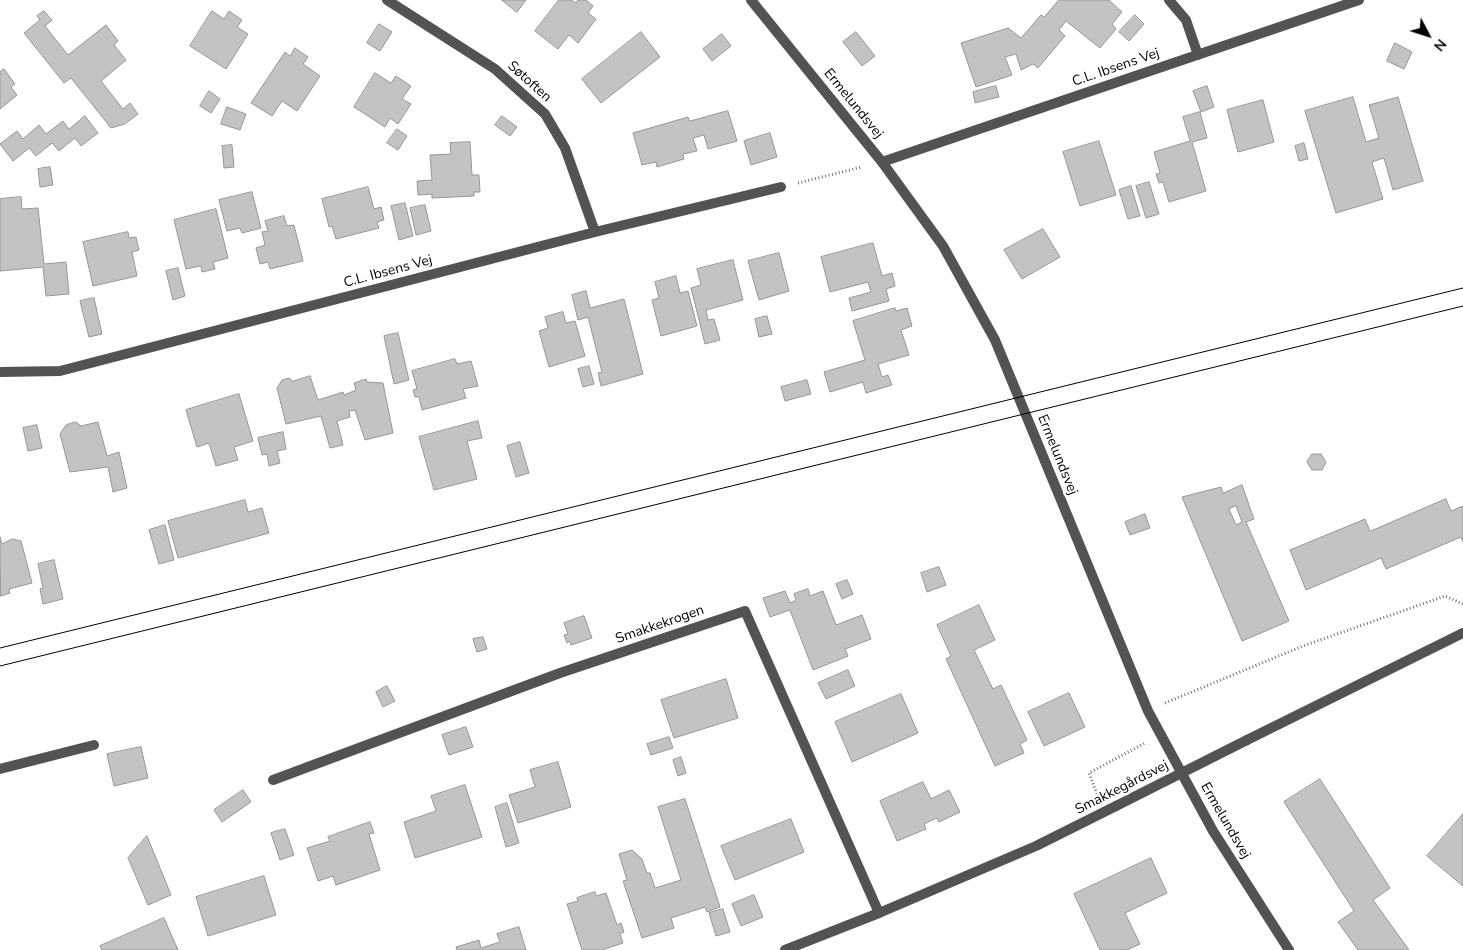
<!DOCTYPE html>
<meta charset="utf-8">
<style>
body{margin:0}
#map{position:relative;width:1463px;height:950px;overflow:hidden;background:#fff;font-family:"Nunito Sans",sans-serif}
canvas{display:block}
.north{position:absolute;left:1403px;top:10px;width:50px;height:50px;-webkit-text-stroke:4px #fff;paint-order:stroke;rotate:130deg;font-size:14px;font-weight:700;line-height:20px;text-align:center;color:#000}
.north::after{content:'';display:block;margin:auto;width:18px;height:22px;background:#000;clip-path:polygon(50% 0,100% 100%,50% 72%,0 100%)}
</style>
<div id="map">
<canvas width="1463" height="950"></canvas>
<div class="north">N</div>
</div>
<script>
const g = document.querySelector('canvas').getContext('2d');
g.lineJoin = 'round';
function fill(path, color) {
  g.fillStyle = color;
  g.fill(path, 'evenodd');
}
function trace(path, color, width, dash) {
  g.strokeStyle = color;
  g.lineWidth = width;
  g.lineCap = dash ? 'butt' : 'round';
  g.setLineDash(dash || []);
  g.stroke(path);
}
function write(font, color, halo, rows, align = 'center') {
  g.font = font + ' "Nunito Sans",sans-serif';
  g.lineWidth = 5;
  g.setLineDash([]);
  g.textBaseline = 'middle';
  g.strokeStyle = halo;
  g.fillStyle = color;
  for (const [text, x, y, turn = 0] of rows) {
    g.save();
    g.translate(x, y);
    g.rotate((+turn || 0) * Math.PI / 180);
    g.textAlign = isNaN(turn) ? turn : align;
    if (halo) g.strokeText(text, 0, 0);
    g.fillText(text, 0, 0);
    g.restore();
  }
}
const building = new Path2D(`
 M502,0H526L517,12Z
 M559,0H571L576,3L578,0H586L593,6L588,13L596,19L578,43L569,35L558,49L535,31Z
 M1059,0H1109L1122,12L1112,24L1116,29L1100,48L1066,21L1059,30L1065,36L1038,68L1033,64L1021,70L1016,54L1005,57L1012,75L976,87L961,43L1008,28L1021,38L1041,15L1044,17Z
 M44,11L52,20L45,26L68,55L106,25L118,41L114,45L126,60L101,81L123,109L130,103L138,114L125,124L111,128L71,78L64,83L24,33L40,20L37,16Z
 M212,11L224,19L229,11L242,20L237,27L248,34L226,69L190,46Z
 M1135,15L1144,24L1129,41L1119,32Z
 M379,24L392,32L380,51L367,43Z
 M641,32L660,57L601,103L582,79Z
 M856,32L875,56L862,66L843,42Z
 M722,34L731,46L712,61L703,49Z
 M1395,43L1412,52L1404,69L1387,61Z
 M295,48L308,57L303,64L320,76L297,111L282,101L272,116L251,103L285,52L290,56Z
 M4,69L15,84L11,87L17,95L0,109V72Z
 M375,73L391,83L396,76L411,86L402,99L411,104L398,124L390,118L385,127L354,107Z
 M996,86L999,97L975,103L973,92Z
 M1207,86L1214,107L1201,112L1193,91Z
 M209,91L220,99L211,113L200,106Z
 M1353,97L1366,142L1379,138L1369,105L1398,97L1423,181L1393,190L1384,158L1372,162L1383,199L1336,213L1305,111Z
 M1263,100L1274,142L1238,152L1227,110Z
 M227,107L246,114L240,130L221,124Z
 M728,111L737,141L708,149L704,135L693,138L697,151L683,154L684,159L657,167L656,162L642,165L633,133L688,117L689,121Z
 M1200,112L1207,138L1192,142L1206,191L1169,202L1163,182L1159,183L1156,174L1160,173L1154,152L1190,141L1183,117Z
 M85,116L98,133L81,146L75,138L59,151L52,143L36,156L29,148L13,161L0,144L17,131L23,139L39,125L46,134L63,121L69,129Z
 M502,116L517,127L510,136L495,125Z
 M397,129L407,136L398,150L387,143Z
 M770,133L777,157L751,165L744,141Z
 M1099,141L1116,195L1080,206L1063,152Z
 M470,142L472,175H479L480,192H474V196L432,198V194L418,195L417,181L432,180L430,155L451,154L450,143Z
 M1304,143L1308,159L1299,161L1295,146Z
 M232,145L234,167L224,168L222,146Z
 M50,167L53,185L40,187L38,169Z
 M1149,182L1159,214L1146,218L1136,186Z
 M1131,186L1140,216L1128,219L1119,190Z
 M368,187L374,209L381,207L384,220L377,222L379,228L336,239L332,226L329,227L322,199Z
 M252,192L261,228L242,233L240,228L227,231L219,200Z
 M21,197L22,209L38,208L44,264L66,262L69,294L46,296L43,267L0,271V199Z
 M405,203L413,236L399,240L391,206Z
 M425,205L431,231L416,235L410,208Z
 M216,209L228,258L213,262L215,269L202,272L201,266L186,269L174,220Z
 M284,216L287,226L294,225L303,261L270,269L268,262L260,264L256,248L265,245L262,232L268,231L265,221Z
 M1043,229L1060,257L1022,279L1004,250Z
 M128,232L129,238L136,237L139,250L132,252L137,276L93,286L83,242Z
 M873,243L882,276L892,273L895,286L886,289L889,301L852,311L849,298L871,292L868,282L830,292L821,257Z
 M779,253L789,291L759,300L748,261Z
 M733,260L743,300L706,310L708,320L714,319L720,340L705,344L691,288L701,285L697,269Z
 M178,268L185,296L173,300L166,271Z
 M676,276L680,293L688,291L697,326L661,336L652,300L659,298L655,282Z
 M586,291L590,308L624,299L643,374L601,386L598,373L602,372L588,317L578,320L572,295Z
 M94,298L102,334L89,337L80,301Z
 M895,308L896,311L907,308L912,326L901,330L909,355L878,364L882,377L888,375L892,385L866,393L863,382L830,392L824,372L865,360L853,321Z
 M563,312L566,323L575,321L585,356L549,367L539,331L548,328L545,317Z
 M767,316L772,334L759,337L755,319Z
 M398,333L409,380L394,384L384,336Z
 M455,359L457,364L471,361L478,386L463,389L466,398L422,410L419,397H415L413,390L417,389L412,371Z
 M589,366L594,384L583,387L578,369Z
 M310,376L318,400L343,392L344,395L356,390L354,383L366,379L367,382L383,383L393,433L365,440L355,410L349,411L350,417L337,421L343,445L330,448L321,416L286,424L277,388L282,380L289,378L293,381Z
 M807,380L811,394L785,401L781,387Z
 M239,394L253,441L234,447L238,460L216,466L209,443L197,447L186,410Z
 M478,421L482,438L467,441L477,479L434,490L419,437Z
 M76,422L81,426L98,422L107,456L119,452L127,488L113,492L108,467L70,472L60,434L66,425Z
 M37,425L42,448L28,451L23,428Z
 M283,432L286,449L277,451L280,463L269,466L267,454L262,455L258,438Z
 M520,442L529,473L516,477L507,446Z
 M1312,454H1321L1326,462L1322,470H1312L1307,462Z
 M1242,485L1254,519L1246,522L1289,621L1242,641L1182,497L1221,487L1223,493ZM1236,506L1242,522L1236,525L1229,509Z
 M1446,499L1451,511L1463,506V542L1461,537L1386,569L1381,558L1306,590L1290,550L1365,519L1370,531Z
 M245,500L248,512L262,508L269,533L178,558L168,521Z
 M1145,514L1150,528L1130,535L1125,522Z
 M165,525L174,560L159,564L149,530Z
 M0,537L2,544L12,539L21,541L32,583L9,589L10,593L1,596Z
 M54,560L63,599L43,604L40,589L43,588L38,564Z
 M939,567L946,585L927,592L921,573Z
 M847,580L853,594L842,599L836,584Z
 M808,589L810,596L823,591L836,625L862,615L871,639L845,649L848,656L813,670L790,610L770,617L763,598L785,591L790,603L796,600L794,594Z
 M979,605L995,640L974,650L993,689L1001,685L1027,740L1020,744L1024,753L995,766L946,659L951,656L937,625Z
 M584,616L592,638L571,645L570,641L567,643L564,635L568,634L564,623Z
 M483,637L487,649L477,652L473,639Z
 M848,670L855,686L826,699L818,683Z
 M726,679L738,718L674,738L661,700Z
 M387,686L395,701L383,707L376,692Z
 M1069,693L1085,727L1044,746L1028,712Z
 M901,694L918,733L852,762L835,722Z
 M466,727L473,747L449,755L442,735Z
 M669,737L673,748L651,755L647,744Z
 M141,747L148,778L114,786L107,754Z
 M681,757L686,773L678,776L673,760Z
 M558,762L571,807L518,823L509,795L535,787L530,770Z
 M1320,779L1390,888L1373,900L1409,950H1358L1338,922L1354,911L1284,802Z
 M923,782L931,799L949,790L960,812L939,822L937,818L924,824L926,829L897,841L880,801Z
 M465,785L482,837L415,858L404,822L436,811L431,796Z
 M243,790L251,802L222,822L214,810Z
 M685,799L720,907L707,912L705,907L671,918L674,928L642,938L623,881L627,880L619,854L632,850L642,859L647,873H650L655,888L681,880L658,807Z
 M507,803L519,843L506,847L495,807Z
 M1463,814V886L1427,856Z
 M791,819L804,852L735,880L721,846Z
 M370,822L374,833L369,834L380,870L336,885L333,876L318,881L307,848L330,841L328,837Z
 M285,829L294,855L280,860L271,833Z
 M147,836L171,895L148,905L128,858Z
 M1151,858L1167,893L1125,913L1140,944L1127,950H1100L1074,894Z
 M264,876L276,915L208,936L196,897Z
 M595,892L596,896L606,893L617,925L621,923L624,932L620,934L623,943L602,950H582L567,904L578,901L577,898Z
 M754,895L763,917L741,926L732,904Z
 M723,909L730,932L716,936L709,913Z
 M164,918L178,950H102L100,946Z
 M519,927L526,950H457L456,947L479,940L481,948L500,942L497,934Z`);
const path = new Path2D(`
 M798,183L862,167
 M1165,703L1303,646L1445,596L1463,604
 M1097,794L1089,773L1145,743`);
const service = new Path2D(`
 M0,769L94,745`);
const minor = new Path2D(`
 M387,0L495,69L545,114L565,148L595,232
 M1169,0L1186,20L1198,55
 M882,162L1359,0
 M0,372L60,371L595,232L781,187
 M273,780L560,673L745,611L879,913`);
const tertiary = new Path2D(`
 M751,0L882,162L943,246L995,340L1148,711L1213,831L1289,950
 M1247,740L1463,633
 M785,950L879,913L1036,846L1116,806`);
const tram = new Path2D(`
 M0,648L1463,288
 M0,666L1463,306`);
const tertiaryBridge = new Path2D(`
 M1116,806L1247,740`);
const streetNames = [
 ["C.L. Ibsens Vej",1116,68,-19],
 ["Søtoften",529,82,42],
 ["Ermelundsvej",853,104,51],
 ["C.L. Ibsens Vej",388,272,-15],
 ["Ermelundsvej",1057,455,68],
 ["Smakkekrogen",660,625,-19],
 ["Smakkegårdsvej",1122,788,-27],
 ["Ermelundsvej",1225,821,60]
];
fill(building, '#c3c3c3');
trace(building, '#979797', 1);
trace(path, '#757575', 3, [1, 2.5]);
trace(service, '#535353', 10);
trace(minor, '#535353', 10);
trace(tertiary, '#535353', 10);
trace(tram, '#000', 1);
trace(tertiaryBridge, '#535353', 10);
write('14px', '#000', '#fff', streetNames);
</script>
